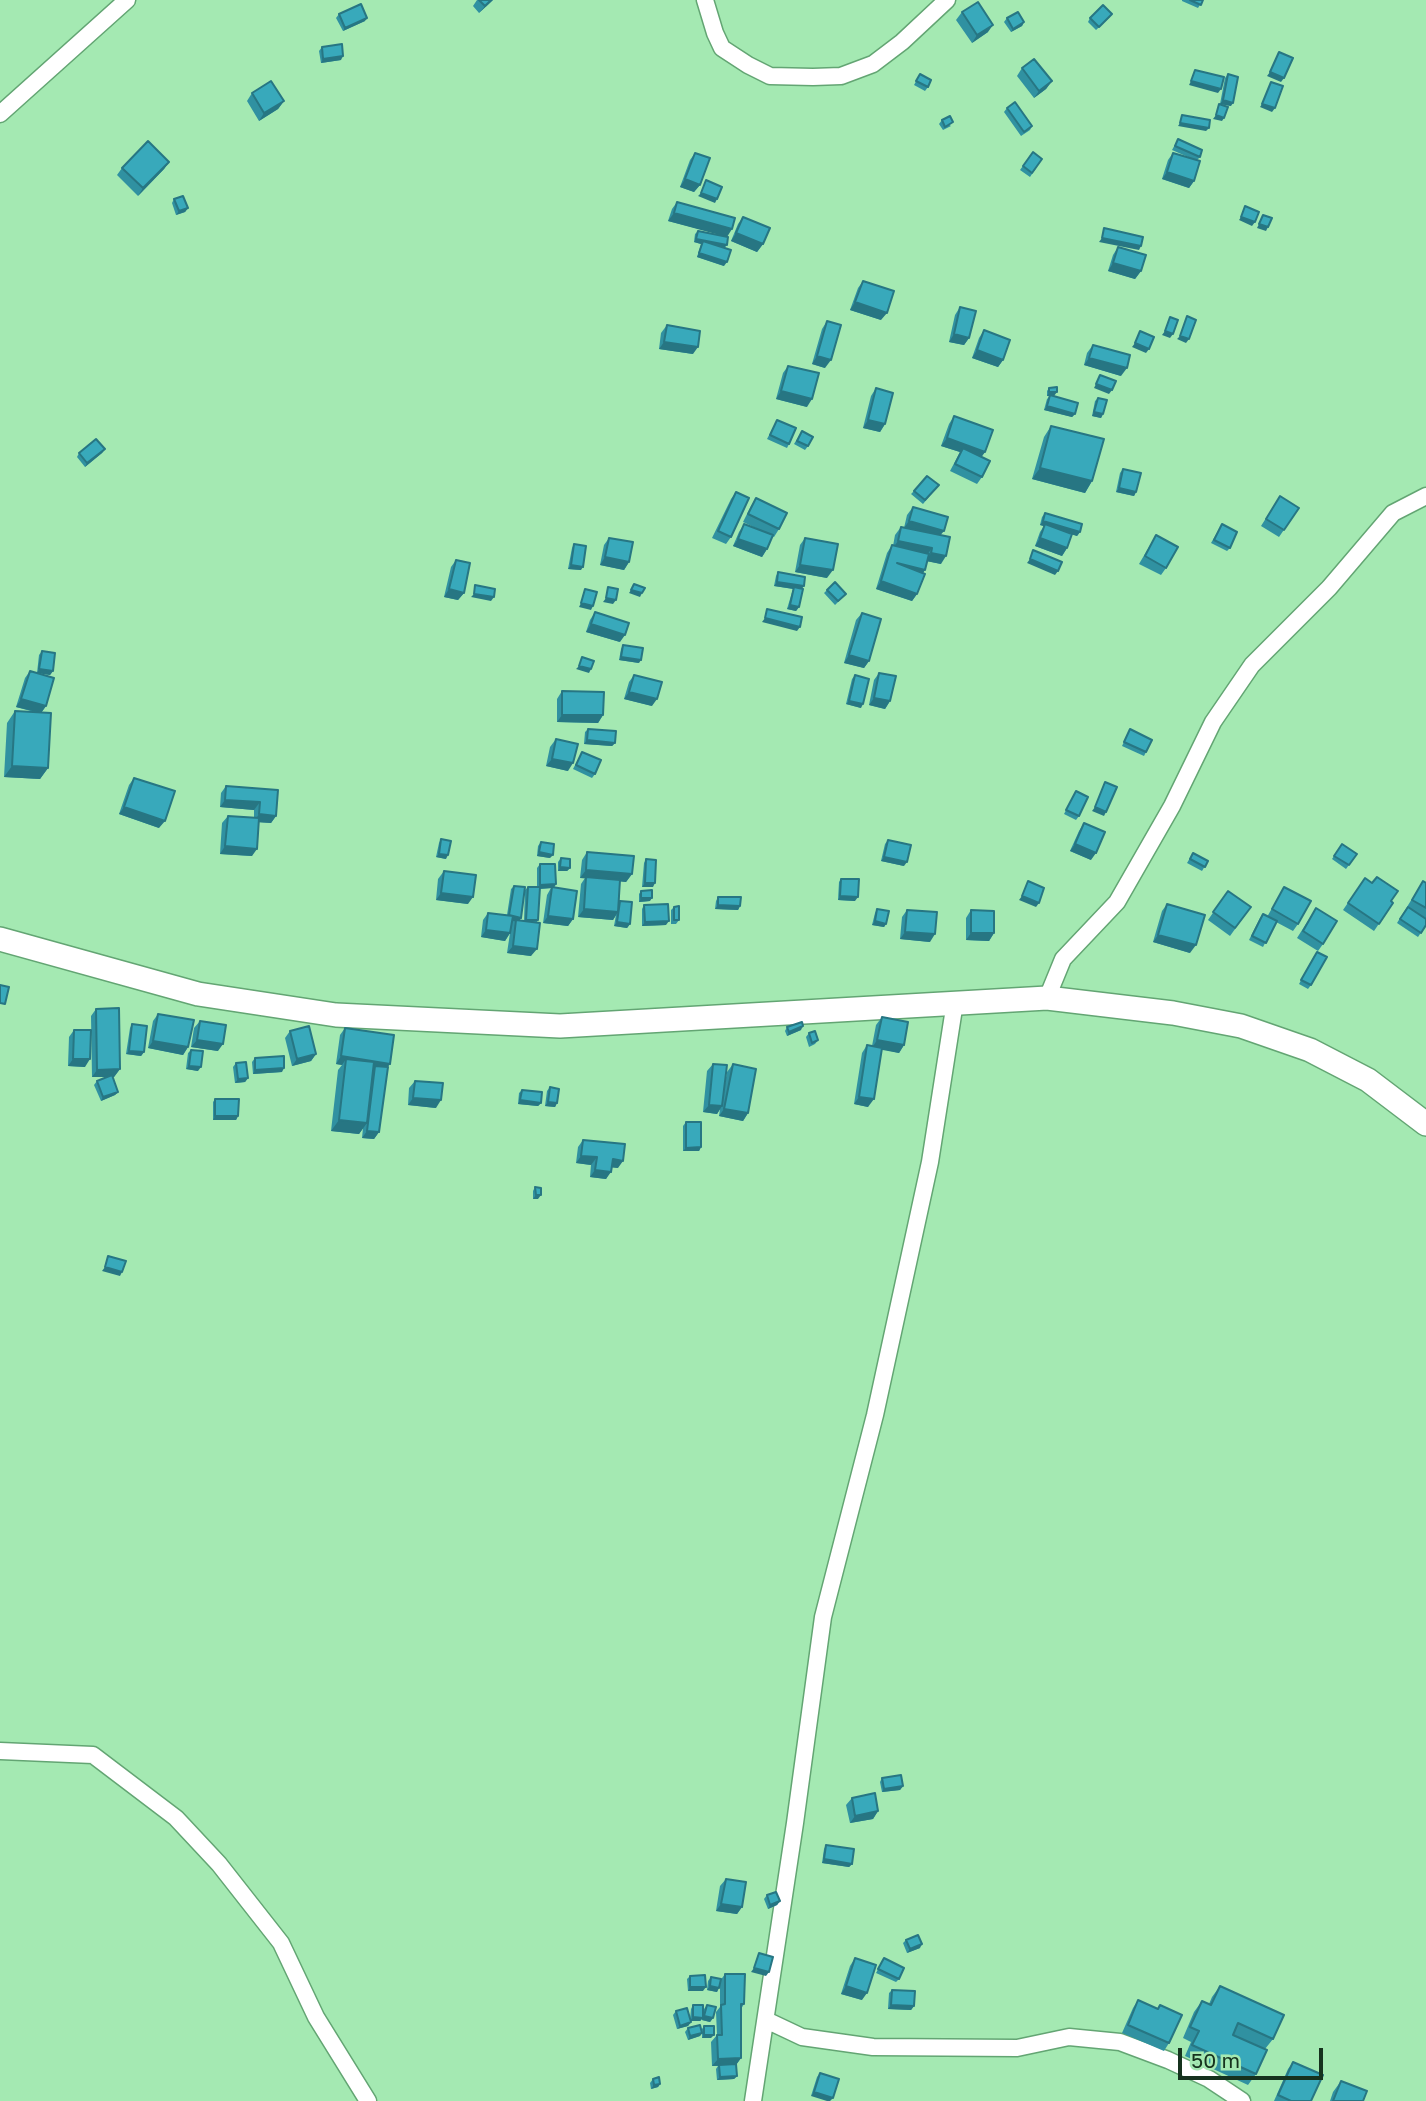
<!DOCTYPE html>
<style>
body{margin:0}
#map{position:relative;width:1426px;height:2101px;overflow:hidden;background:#a4e9b2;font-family:"Golos Text",sans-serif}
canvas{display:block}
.scale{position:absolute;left:1178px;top:2048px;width:145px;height:32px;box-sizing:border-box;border:4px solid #16321e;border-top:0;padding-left:9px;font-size:21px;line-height:24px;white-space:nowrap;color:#16321e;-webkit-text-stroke:5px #a4e9b2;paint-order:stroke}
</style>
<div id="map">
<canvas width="1426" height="2101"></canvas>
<div class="scale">50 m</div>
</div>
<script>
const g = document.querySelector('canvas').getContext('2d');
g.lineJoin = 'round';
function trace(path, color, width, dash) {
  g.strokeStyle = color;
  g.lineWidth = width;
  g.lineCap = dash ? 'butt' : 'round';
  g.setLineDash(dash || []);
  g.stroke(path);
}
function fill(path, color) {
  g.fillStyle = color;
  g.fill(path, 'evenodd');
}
const street = new Path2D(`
 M705,0L715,33L722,48L748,65L770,76L813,77L841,76L873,64L902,42L947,0
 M0,114L127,0
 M1047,998L1063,959L1117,902L1172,806L1213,722L1252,665L1329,588L1393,513L1426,496
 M0,1751L93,1755L176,1818L219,1864L281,1943L316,2017L368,2101
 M766,2020L802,2037L873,2047L1017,2048L1069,2037L1120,2042L1168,2060L1209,2079L1242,2101
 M753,2101L795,1823L823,1617L875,1415L930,1162L955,1002`);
const secondary = new Path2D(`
 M0,939L198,994L336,1015L560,1026L1047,998L1173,1013L1241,1026L1310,1050L1368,1080L1426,1124`);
const wall = new Path2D(`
 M477,0H493L479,13L473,6Z
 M1182,0H1203L1198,8L1182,1Z
 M962,12L988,32L972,43L956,20Z
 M339,14L365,21L343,31L336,18Z
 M1110,17L1096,30L1088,22L1090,18Z
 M1007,18L1024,22L1022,26L1011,32L1004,22Z
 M322,47L341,60L321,63L319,51Z
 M1022,68L1052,81L1046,89L1034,98L1017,76Z
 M920,74L928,87L925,91L914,85Z
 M1228,74L1231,106L1220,104L1225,78Z
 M252,93L284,101L278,109L259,121L247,101Z
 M1007,108L1032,126L1030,130L1021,136L1004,112Z
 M942,120L951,126L943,130L939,124Z
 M1178,139L1200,157L1197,160L1194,181L1189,188L1162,179L1168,160L1173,153L1195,160L1172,150Z
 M1033,152L1042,159L1030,177L1020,170Z
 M695,153L700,185L694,192L680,187L690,160Z
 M169,162L164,169L138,196L117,175L122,168Z
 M174,199L188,208L185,212L176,215L172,203Z
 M677,202L727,237L725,248L724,266L697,257L701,244L694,242L695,234L698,231L726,236L668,221L672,209Z
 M743,217L763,244L757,252L731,241L738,224Z
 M1118,247L1141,271L1135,279L1108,271L1113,255Z
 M863,281L881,320L850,310L858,288Z
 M960,307L969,338L964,345L949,342L955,315Z
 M827,321L825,368L812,364L822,329Z
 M667,325L693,354L659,349L661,333Z
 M984,330L1003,360L998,367L972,358L979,338Z
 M1093,345L1121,376L1084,365L1087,353Z
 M788,366L807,407L776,399L783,373Z
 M876,388L885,424L880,432L863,428L871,396Z
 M1049,388L1054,396H1053L1075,414L1072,417L1044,410L1047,399L1050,396H1047V391Z
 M1098,398L1103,414L1101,418L1092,416L1095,401Z
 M954,416L985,452L981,457L982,477L977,484L950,471L960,452L941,446L949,424Z
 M777,420L789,444L787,448L767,439Z
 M1051,426L1092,481L1085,493L1032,479L1044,437Z
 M802,431L808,446L805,450L794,444Z
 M105,449L102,453L85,467L77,457L79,453Z
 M1123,469L1136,492L1134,496L1116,492L1120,473Z
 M939,485L923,504L911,494L914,491Z
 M736,492L731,537L726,544L712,538L731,499Z
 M1280,496L1299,508L1279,537L1261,526Z
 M756,498L779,529L774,537L772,536L767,549L762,557L733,546L739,532L744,524L762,531L743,522L751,506Z
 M913,507L941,535V564L927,561L917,594L912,601L876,589L887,553L892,545L893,546L895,535L901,527L904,528L907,515Z
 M1045,513L1080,532L1077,536L1072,534L1067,548L1062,556L1035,546L1040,532L1044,526L1040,525L1042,517Z
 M1222,524L1230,548L1227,551L1211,543Z
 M1156,535L1166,568L1161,575L1139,564Z
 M609,538L629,562L624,570L600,565L604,545Z
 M805,538L827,578L795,572L800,545Z
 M574,544L581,570L568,569L572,548Z
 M456,560L464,593L458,600L444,597L451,567Z
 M778,572L802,589L799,607L796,611L787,609L793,589L774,586L776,576Z
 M827,590L846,594L835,605L824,593Z
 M595,612L620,642L586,632L590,620Z
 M862,613L869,661L864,668L844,663L856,620Z
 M623,645L639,663L619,660L621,649Z
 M42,651L53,671L50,675L38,673L46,706L41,713L48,768L40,779L4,777L7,723L15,711L38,713L16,707L25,678L30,671L37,673L39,655Z
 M879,673L890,701L885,709L869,705L874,680Z
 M634,675L652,706L624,699L629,682Z
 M855,675L861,708L846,704L852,679Z
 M562,691L603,715L598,723L557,722V699Z
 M588,729L615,743L612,746L584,744L585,732Z
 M1130,729L1146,752L1144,756L1122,746Z
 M556,739L568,771L546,766L550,747Z
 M582,752L595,774L592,778L573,769Z
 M134,778L159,828L119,814L129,785Z
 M226,786L278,790L276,816L271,823L259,822L252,856L220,854L222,823L228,816L254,818V810L220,807L221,793Z
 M1076,791L1079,816L1076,820L1064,814Z
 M1084,823L1091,860L1070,851L1079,831Z
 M441,839L446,859L436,857L439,843Z
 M888,840L904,866L881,861L885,844Z
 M541,842L550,858L537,856L538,846Z
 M1342,844L1357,854L1346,869L1332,859Z
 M587,852L632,874L626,882L620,881L619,903L620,901L630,924L627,928L614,926L616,915L613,920L578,917L581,884L585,878H580L582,860Z
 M1193,853L1208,861L1202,871L1187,863Z
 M561,858L570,868L567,871H558V862Z
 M646,859L653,887H642L644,863Z
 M540,864L556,884L554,888L573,919L568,926L543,923L547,895L551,888L540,889L537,923L531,956L507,953L510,933L505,941L481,937L483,920L488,913L507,915L511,889L514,886L520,920L524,921L525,890L528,887H537V868Z
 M444,871L468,904L436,900L438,879Z
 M1365,878L1393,903L1374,931L1343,910Z
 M841,879L855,901L838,900L839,882Z
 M1423,881L1426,883V925L1418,937L1397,923Z
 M1284,887L1298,924L1293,931L1276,922L1263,947L1249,940L1260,918L1263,914L1267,917Z
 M641,891L650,901L639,902V894Z
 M1228,891L1251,907L1230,936L1208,920Z
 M718,897L740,906L738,910L715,909L716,901Z
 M1167,904L1190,953L1153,942L1162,911Z
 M644,905L666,925L642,926V909Z
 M674,907L679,920L676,924H671V910Z
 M1316,908L1323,944L1318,951L1297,938Z
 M877,909L886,924L884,927L872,925L875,913Z
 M907,910L930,942L900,939L902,917Z
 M971,910L994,933L989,941L966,940V918Z
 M1314,956L1311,985L1308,989L1299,984Z
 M96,1009L120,1069L114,1077H112L118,1092L115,1095L101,1101L94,1085L97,1081L108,1077H92L91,1016Z
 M158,1014L188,1047L183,1055L148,1048L153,1021Z
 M882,1017L904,1045L899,1053L882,1049L868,1107L854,1104L862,1053L867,1045L872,1046L876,1025Z
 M200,1021L218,1051L191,1047L194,1028Z
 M132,1024L144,1052L141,1056L126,1054L130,1028Z
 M787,1027L801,1030L787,1036L785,1031Z
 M345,1028L387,1067L379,1132L374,1139L362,1138L363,1128L359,1134L331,1131L338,1070L342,1065L336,1064L340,1035Z
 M74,1030L85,1067L68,1066L69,1037Z
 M290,1031L316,1054L311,1061L292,1066L285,1038Z
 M809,1033L818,1040L815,1044L809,1047L806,1037Z
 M191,1050L198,1071L186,1069L188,1053Z
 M255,1058L282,1072L253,1074L252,1062Z
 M236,1063L248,1078L245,1082L235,1083L233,1067Z
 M713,1064L724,1089L727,1072L733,1064L748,1113L743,1121L719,1116L720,1109L717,1114L703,1112L707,1071Z
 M415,1081L436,1108L408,1105L409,1088Z
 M550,1087L557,1103L555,1107L545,1106L547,1091Z
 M522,1090L541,1103L538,1106L518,1104L519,1093Z
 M215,1099L238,1116L236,1120H213V1102Z
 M686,1122L701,1147L699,1151H683V1126Z
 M583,1140L618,1168L612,1167L606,1179L590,1177L591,1165L576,1163L578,1147Z
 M535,1187L538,1199H533V1191Z
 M882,1778L903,1786L900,1790L882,1792L880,1782Z
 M852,1798L878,1811L873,1819L850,1823L846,1805Z
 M826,1845L852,1864L849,1867L822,1863L824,1849Z
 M726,1879L742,1907L737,1914L716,1911L720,1886Z
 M767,1895L780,1901L777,1905L768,1909L764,1899Z
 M906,1940L920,1948L907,1953L903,1943Z
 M855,1958L862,2000L841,1994L850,1966Z
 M884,1958L899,1979L896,1982L876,1973Z
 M725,1974L744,2004L741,2009V2058L736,2065L737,2076L734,2079L717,2080L716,2069L718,2066H712L711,2042L717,2035L716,2012L720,2007V1982L717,1992L707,1990L708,1981L711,1977L720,1981Z
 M690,1976L703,1991H688L687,1979Z
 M1220,1986L1273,2039L1265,2049L1256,2074L1248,2085L1185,2056L1191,2042L1183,2038L1194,2012L1202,2001L1209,2004L1212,1997Z
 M892,1990L914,2006L911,2010L888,2009L889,1993Z
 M1138,2000L1157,2009L1160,2005L1169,2043L1164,2051L1122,2033L1133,2008Z
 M693,2005L703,2015L704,2009L707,2005L713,2018L710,2022L702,2020V2019L700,2021H690L691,2022L688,2026L677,2029L673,2015L676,2011L690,2020L691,2009Z
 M704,2026L711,2038H702V2033L700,2036L688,2040L685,2032L688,2028L702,2029Z
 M1293,2062L1311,2101H1274L1288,2069Z
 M820,2073L839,2079L811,2096L817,2077Z
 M653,2079L660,2084L658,2087L651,2089L650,2083Z
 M1341,2081L1363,2101H1330L1333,2092Z`);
const shadedWall = new Path2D(`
 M491,0H493L479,13L485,6Z
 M367,18L365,21L343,31L345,28Z
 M1024,22L1022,26L1011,32L1013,29Z
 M993,25L988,32L972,43L977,35Z
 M343,56L341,60L321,63L323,59Z
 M1270,72L1284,78L1281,82L1267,76Z
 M1052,81L1046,89L1034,98L1039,91Z
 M1191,81L1221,89L1218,93L1189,85Z
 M1223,100L1233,103L1231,106L1220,104Z
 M284,101L278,109L259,121L264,113Z
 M1262,104L1275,108L1272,112L1260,107Z
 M1216,115L1224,118L1222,121L1213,119Z
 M1180,123L1209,128L1206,131L1178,126Z
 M169,162L164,169L138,196L143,188Z
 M1167,172L1194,181L1189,188L1162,179Z
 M685,179L700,185L694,192L680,187Z
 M701,193L717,199L715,203L698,196Z
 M188,208L185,212L176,215L179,211Z
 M674,213L732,229L727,237L668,221Z
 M1241,217L1255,222L1252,226L1239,220Z
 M1259,224L1268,227L1266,231L1257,228Z
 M736,233L763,244L757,252L731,241Z
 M1102,238L1141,246L1139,250L1099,242Z
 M696,239L727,245L724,248L703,241L701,244L694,242Z
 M699,253L727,262L724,266L697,257Z
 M1113,263L1141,271L1135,279L1108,271Z
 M855,302L887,313L881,320L850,310Z
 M1165,331L1173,334L1170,338L1162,335Z
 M954,334L969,338L964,345L949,342Z
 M1180,336L1189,339L1186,343L1177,339Z
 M664,342L698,347L693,354L659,349Z
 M1135,343L1149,349L1146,353L1132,347Z
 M977,350L1003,360L998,367L972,358Z
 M817,356L831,360L825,368L812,364Z
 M1089,358L1127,368L1121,376L1084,365Z
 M1096,384L1112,390L1109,394L1094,388Z
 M781,391L812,399L807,407L776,399Z
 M1049,392H1057L1054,396H1047Z
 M1047,406L1075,414L1072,417L1044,410Z
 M1094,412L1103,414L1101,418L1092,416Z
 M868,420L885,424L880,432L863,428Z
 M947,438L985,452L980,459L963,448L960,452L941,446Z
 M105,449L102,453L85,467L87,463Z
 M1040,468L1092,481L1085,493L1032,479Z
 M1119,488L1136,492L1134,496L1116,492Z
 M909,521L944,531L938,538L904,528Z
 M1043,521L1080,532L1077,536L1040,525Z
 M1040,538L1067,548L1062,556L1035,546Z
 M738,539L767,549L762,557L733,546Z
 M898,541L932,548L927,555L893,548Z
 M931,553L946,556L941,564L926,561Z
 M605,557L629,562L624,570L600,565Z
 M1030,559L1058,571L1055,575L1027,563Z
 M897,563L925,570L920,577Z
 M571,565L583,567L581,570L568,569Z
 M800,565L833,570L827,578L795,572Z
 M881,581L917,594L912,601L876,589Z
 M777,582L804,586L801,590L774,586Z
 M449,589L464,593L458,600L444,597Z
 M631,590L642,593L640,597L629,593Z
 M474,594L494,597L491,601L471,597Z
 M606,598L616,600L613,604L603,602Z
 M581,603L593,606L591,610L579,607Z
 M790,605L799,607L796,611L787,609Z
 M765,618L800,627L797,631L762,622Z
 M591,624L625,635L620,642L586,632Z
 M849,655L869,661L864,668L844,663Z
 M621,657L641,660L639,663L619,660Z
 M579,666L591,669L589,673L576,669Z
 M39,669L53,671L50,675L37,673Z
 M629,692L657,699L652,706L624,699Z
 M874,698L890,701L885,709L869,705Z
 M21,699L46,706L41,713L16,707Z
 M849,701L863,704L861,708L846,704Z
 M562,715H603L598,723L557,722Z
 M587,740L615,743L612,746L584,744Z
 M552,759L573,763L568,771L546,766Z
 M12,766L48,768L40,779L4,777Z
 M225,800L260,802L254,810L220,807Z
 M124,807L165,821L159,828L119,814Z
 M1095,807L1106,812L1104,816L1092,811Z
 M259,814L276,816L271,823L254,822Z
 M1075,844L1096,853L1091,860L1070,851Z
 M225,846L257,849L252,856L220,854Z
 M539,852L553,855L550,858L537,856Z
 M439,854L448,855L446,859L436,857Z
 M884,857L907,862L904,866L881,861Z
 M560,867L570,868L567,871H558Z
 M586,870L632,874L626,882L580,878Z
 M645,883H655L653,887H642Z
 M556,884L553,888L537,889L540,885Z
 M441,893L473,897L468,904L436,900Z
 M840,896L858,897L855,901L838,900Z
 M1022,896L1039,903L1036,907L1019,900Z
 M641,898H652L650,901L639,902Z
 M718,905L740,906L738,910L715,909Z
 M584,909L618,912L613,920L578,917Z
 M509,916L521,918L519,922L507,920Z
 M548,916L573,919L568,926L543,923Z
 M669,921L666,925L642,926L645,922Z
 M875,921L886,924L884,927L872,925Z
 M617,922L630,924L627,928L614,926Z
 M486,930L510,933L505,941L481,937Z
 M905,932L935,934L930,942L900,939Z
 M971,933H994L989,941L966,940Z
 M1158,935L1196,945L1190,953L1153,942Z
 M513,946L537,949L531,956L507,953Z
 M803,1026L801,1030L787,1036L789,1032Z
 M197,1040L223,1044L218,1051L191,1047Z
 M877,1040L904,1045L899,1053L872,1048Z
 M153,1041L188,1047L183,1055L148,1048Z
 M129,1051L144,1052L141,1056L126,1054Z
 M316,1054L311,1061L292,1066L297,1059Z
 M341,1056L390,1064L385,1071L375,1066L373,1069L346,1059L342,1065L336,1064Z
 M73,1059H90L85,1067L68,1066Z
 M189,1066L201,1067L198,1071L186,1069Z
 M284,1068L282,1072L253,1074L255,1070Z
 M120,1069L114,1077H92L97,1070Z
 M248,1078L245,1082L235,1083L238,1079Z
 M118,1092L115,1095L101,1101L103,1097Z
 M859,1097L874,1099L868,1107L854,1104Z
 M413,1098L441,1100L436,1108L408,1105Z
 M520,1100L541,1103L538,1106L518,1104Z
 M548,1102L557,1103L555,1107L545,1106Z
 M709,1105L722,1106L717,1114L703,1112Z
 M724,1109L748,1113L743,1121L719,1116Z
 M215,1116H238L236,1120H213Z
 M339,1120L367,1123L359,1134L331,1131Z
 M367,1131L379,1132L374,1139L362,1138Z
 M701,1147L699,1151H683L686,1148Z
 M581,1156L597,1157L591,1165L576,1163Z
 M613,1159L623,1161L618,1168L607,1167Z
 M595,1170L611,1172L606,1179L590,1177Z
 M536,1195H541L538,1199H533Z
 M105,1267L122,1272L120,1276L102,1271Z
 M903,1786L900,1790L882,1792L884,1789Z
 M878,1811L873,1819L850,1823L855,1816Z
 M824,1859L852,1864L849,1867L822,1863Z
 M780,1901L777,1905L768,1909L770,1905Z
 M721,1904L742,1907L737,1914L716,1911Z
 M922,1944L920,1948L907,1953L910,1949Z
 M754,1968L769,1972L766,1976L751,1972Z
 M710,1986L719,1988L717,1992L707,1990Z
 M846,1986L867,1993L862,2000L841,1994Z
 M690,1987H706L703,1991H688Z
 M891,2005L914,2006L911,2010L888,2009Z
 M704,2016L713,2018L710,2022L702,2020Z
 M693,2017L703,2018L700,2021H690Z
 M691,2022L688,2026L677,2029L680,2026Z
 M702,2033L700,2036L688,2040L690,2036Z
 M704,2035H714L711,2038H702Z
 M741,2058L736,2065L712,2066L718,2059Z
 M737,2076L734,2079L717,2080L720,2077Z
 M660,2084L658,2087L651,2089L654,2085Z
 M814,2092L833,2098L830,2101H827L811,2096Z`);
const building = new Path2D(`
 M479,0H491L485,6Z
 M1190,0H1203L1201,5Z
 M978,2L993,25L977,35L962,12Z
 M361,4L367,18L345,28L339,14Z
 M1103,5L1112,14L1099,27L1090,18Z
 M1018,12L1024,22L1013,29L1007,18Z
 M342,44L343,56L323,59L322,47Z
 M1279,52L1293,58L1284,78L1270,72Z
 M1034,59L1052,81L1039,91L1022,68Z
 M1195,70L1224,77L1221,89L1191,81Z
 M920,74L931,80L928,87L916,81Z
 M1228,74L1238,77L1233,103L1223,100Z
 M271,81L284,101L264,113L252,93Z
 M1271,82L1283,86L1275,108L1262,104Z
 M1015,102L1032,126L1024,132L1007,108Z
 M1219,104L1228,107L1224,118L1216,115Z
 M1182,115L1210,120L1209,128L1180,123Z
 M950,116L953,122L945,127L942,120Z
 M1178,139L1202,150L1200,157L1175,146Z
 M148,141L169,162L143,188L122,168Z
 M1033,152L1042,159L1032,173L1023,166Z
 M695,153L710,158L700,185L685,179Z
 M1173,153L1200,161L1194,181L1167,172Z
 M706,180L722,187L717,199L701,193Z
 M183,196L188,208L179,211L174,199Z
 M677,202L735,218L732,229L674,213Z
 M1245,206L1259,212L1255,222L1241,217Z
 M1263,215L1272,218L1268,227L1259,224Z
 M743,217L770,228L763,244L736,233Z
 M1104,228L1143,237L1141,246L1102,238Z
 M698,231L728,237L727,245L696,239Z
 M703,241L731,250L727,262L699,253Z
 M1118,247L1146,255L1141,271L1113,263Z
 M863,281L894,291L887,313L855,302Z
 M960,307L976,311L969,338L954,334Z
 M1187,316L1196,320L1189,339L1180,336Z
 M1170,317L1178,320L1173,334L1165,331Z
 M827,321L841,325L831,360L817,356Z
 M667,325L700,331L698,347L664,342Z
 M984,330L1010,340L1003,360L977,350Z
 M1140,331L1154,337L1149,349L1135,343Z
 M1093,345L1130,355L1127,368L1089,358Z
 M788,366L819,373L812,399L781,391Z
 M1100,375L1116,381L1112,390L1096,384Z
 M1057,387V392H1049V388Z
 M876,388L893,393L885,424L868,420Z
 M1050,395L1078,403L1075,414L1047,406Z
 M1098,398L1107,400L1103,414L1094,412Z
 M954,416L993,430L985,452L947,438Z
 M777,420L796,428L789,444L770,435Z
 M1051,426L1104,439L1092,481L1040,468Z
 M802,431L813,437L808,446L797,441Z
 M96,439L105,449L87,463L79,453Z
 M963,448L990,461L982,477L955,464Z
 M1123,469L1141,473L1136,492L1119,488Z
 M927,476L939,485L925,500L914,491Z
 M736,492L749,498L731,537L718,531Z
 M1280,496L1299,508L1284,530L1266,519Z
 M756,498L787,513L779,529L748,514Z
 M913,507L948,517L944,531L909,521Z
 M1045,513L1082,524L1080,532L1043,521Z
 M744,524L773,535L767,549L738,539Z
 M1045,524L1072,534L1067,548L1040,538Z
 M1222,524L1237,532L1230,548L1214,540Z
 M901,527L950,537L946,556L931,553L932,548L898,541Z
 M1156,535L1178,547L1166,568L1145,556Z
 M609,538L633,542L629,562L605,557Z
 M805,538L838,544L833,570L800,565Z
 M574,544L586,546L583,567L571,565Z
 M892,545L929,554L925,570L897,563L925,574L917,594L881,581Z
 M1033,550L1062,562L1058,571L1030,559Z
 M456,560L470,563L464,593L449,589Z
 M778,572L805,577L804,586L777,582Z
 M835,582L846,594L838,601L827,590Z
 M634,584L645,588L642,593L631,590Z
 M475,585L495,589L494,597L474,594Z
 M608,587L618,589L616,600L606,598Z
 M794,587L803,589L799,607L790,605Z
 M585,589L597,592L593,606L581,603Z
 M767,609L802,617L800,627L765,618Z
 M595,612L629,623L625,635L591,624Z
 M862,613L881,619L869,661L849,655Z
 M623,645L643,648L641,660L621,657Z
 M42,651L55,653L53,671L39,669Z
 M582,657L594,661L591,669L579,666Z
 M30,671L54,678L46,706L21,699Z
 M879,673L896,676L890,701L874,698Z
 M634,675L662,682L657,699L629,692Z
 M855,675L869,679L863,704L849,701Z
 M562,691L604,692L603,715H562Z
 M15,711L51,713L48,768L12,766Z
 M588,729L616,731L615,743L587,740Z
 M1130,729L1152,740L1146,752L1124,742Z
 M556,739L578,744L573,763L552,759Z
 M582,752L601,760L595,774L576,765Z
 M134,778L175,791L165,821L124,807Z
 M1105,782L1117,787L1106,812L1095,807Z
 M226,786L278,790L276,816L259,814L260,802L225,800Z
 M1076,791L1088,797L1079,816L1066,810Z
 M228,816L259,818L257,849L225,846Z
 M1084,823L1105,832L1096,853L1075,844Z
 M441,839L451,841L448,855L439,854Z
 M888,840L911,845L907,862L884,857Z
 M541,842L554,844L553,855L539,852Z
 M1342,844L1357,854L1349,865L1334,856Z
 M587,852L634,856L632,874L586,870Z
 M1193,853L1208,861L1205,867L1190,859Z
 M561,858L570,859V868L560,867Z
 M646,859L656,860L655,883H645Z
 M540,864H555L556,884L540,885Z
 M444,871L476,875L473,897L441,893Z
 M586,877L620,880L618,912L584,909Z
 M1377,877L1398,891L1391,901L1393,903L1379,924L1348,903L1365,878L1372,883Z
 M841,879H859L858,897L840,896Z
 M1028,881L1044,888L1039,903L1022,896Z
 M1423,881L1426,883V908L1412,900Z
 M514,886L525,887L521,918L509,915Z
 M528,887H540L538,920H526Z
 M552,887L577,891L573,919L548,916Z
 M1284,887L1311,901L1298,924L1272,909Z
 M652,890V898H641V891Z
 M1228,891L1251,907L1235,928L1213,912Z
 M718,897H741L740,906L718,905Z
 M620,901L632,902L630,924L617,922Z
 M668,904L669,921L645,922L644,905Z
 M1167,904L1205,915L1196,945L1158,935Z
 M679,906V920H674V907Z
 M1408,907L1426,919V925L1421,933L1400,919Z
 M1316,908L1337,921L1323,944L1303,931Z
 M877,909L889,911L886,924L875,921Z
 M907,910L937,912L935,934L905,932Z
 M971,910L994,911V933H971Z
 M488,913L513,916L510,933L486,930Z
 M1263,914L1277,921L1266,943L1252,936Z
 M516,920L540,923L537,949L513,946Z
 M1317,952L1327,957L1311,985L1301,980Z
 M0,985L9,987L5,1004L0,1003Z
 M119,1008L120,1069L97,1070L96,1009Z
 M158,1014L194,1020L188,1047L153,1041Z
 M882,1017L908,1022L904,1045L877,1040Z
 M200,1021L226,1025L223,1044L197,1040Z
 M802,1022L803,1026L789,1032L787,1027Z
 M132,1024L147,1026L144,1052L129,1051Z
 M309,1026L316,1054L297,1059L290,1031Z
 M345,1028L394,1035L390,1064L341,1056Z
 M74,1030H91L90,1059H73Z
 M815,1031L818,1040L812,1043L809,1033Z
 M867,1045L882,1048L874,1099L859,1097Z
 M191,1050L203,1051L201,1067L189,1066Z
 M284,1056V1068L255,1070V1058Z
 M346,1059L374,1062L367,1123L339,1120Z
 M246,1062L248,1078L238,1079L236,1063Z
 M713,1064L727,1065L722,1106L709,1105Z
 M733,1064L756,1069L748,1113L724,1109Z
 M375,1066L388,1067L379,1132L367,1131Z
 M112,1075L118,1092L103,1097L97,1081Z
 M415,1081L443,1083L441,1100L413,1098Z
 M550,1087L559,1089L557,1103L548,1102Z
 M522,1090L542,1092L541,1103L520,1100Z
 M215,1099H239L238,1116H215Z
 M686,1122H701V1147L686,1148Z
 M583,1140L625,1144L623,1161L613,1159L611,1172L595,1170L597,1157L581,1156Z
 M535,1187L541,1188V1195H536Z
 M108,1256L126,1261L122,1272L105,1267Z
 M901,1775L903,1786L884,1789L882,1778Z
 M875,1793L878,1811L855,1816L852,1798Z
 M826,1845L854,1849L852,1864L824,1859Z
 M726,1879L746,1882L742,1907L721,1904Z
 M776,1892L780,1901L770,1905L767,1895Z
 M918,1935L922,1944L910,1949L906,1940Z
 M759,1953L773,1957L769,1972L754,1968Z
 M855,1958L876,1965L867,1993L846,1986Z
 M884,1958L904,1968L899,1979L878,1969Z
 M725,1974H745L744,2004H741V2058L718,2059L717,2035H722L721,2005L725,2004Z
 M705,1975L706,1987H690V1976Z
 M711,1977L721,1979L719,1988L710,1986Z
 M1220,1986L1284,2015L1273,2039L1238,2023L1233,2035L1267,2050L1256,2074L1192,2045L1199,2031L1190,2027L1202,2001L1211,2005Z
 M892,1990L915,1991L914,2006L891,2005Z
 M1138,2000L1158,2009L1160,2005L1182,2015L1169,2043L1128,2025Z
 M693,2005H703V2018L693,2017Z
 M707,2005L716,2007L713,2018L704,2016Z
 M687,2008L691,2022L680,2026L676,2011Z
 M700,2025L702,2033L690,2036L688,2028Z
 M704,2026H714V2035H704Z
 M1293,2062L1323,2075L1311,2101H1291L1278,2095Z
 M736,2064L737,2076L720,2077L719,2065Z
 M820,2073L839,2079L833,2098L814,2092Z
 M659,2077L660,2084L654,2085L653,2079Z
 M1341,2081L1367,2091L1363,2101H1333Z`);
trace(street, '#63a573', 19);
trace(secondary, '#63a573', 26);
trace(street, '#fff', 16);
trace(secondary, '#fff', 23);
fill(wall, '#3091a1');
fill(shadedWall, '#277683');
fill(building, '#38a9bb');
trace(building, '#277683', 2);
</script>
